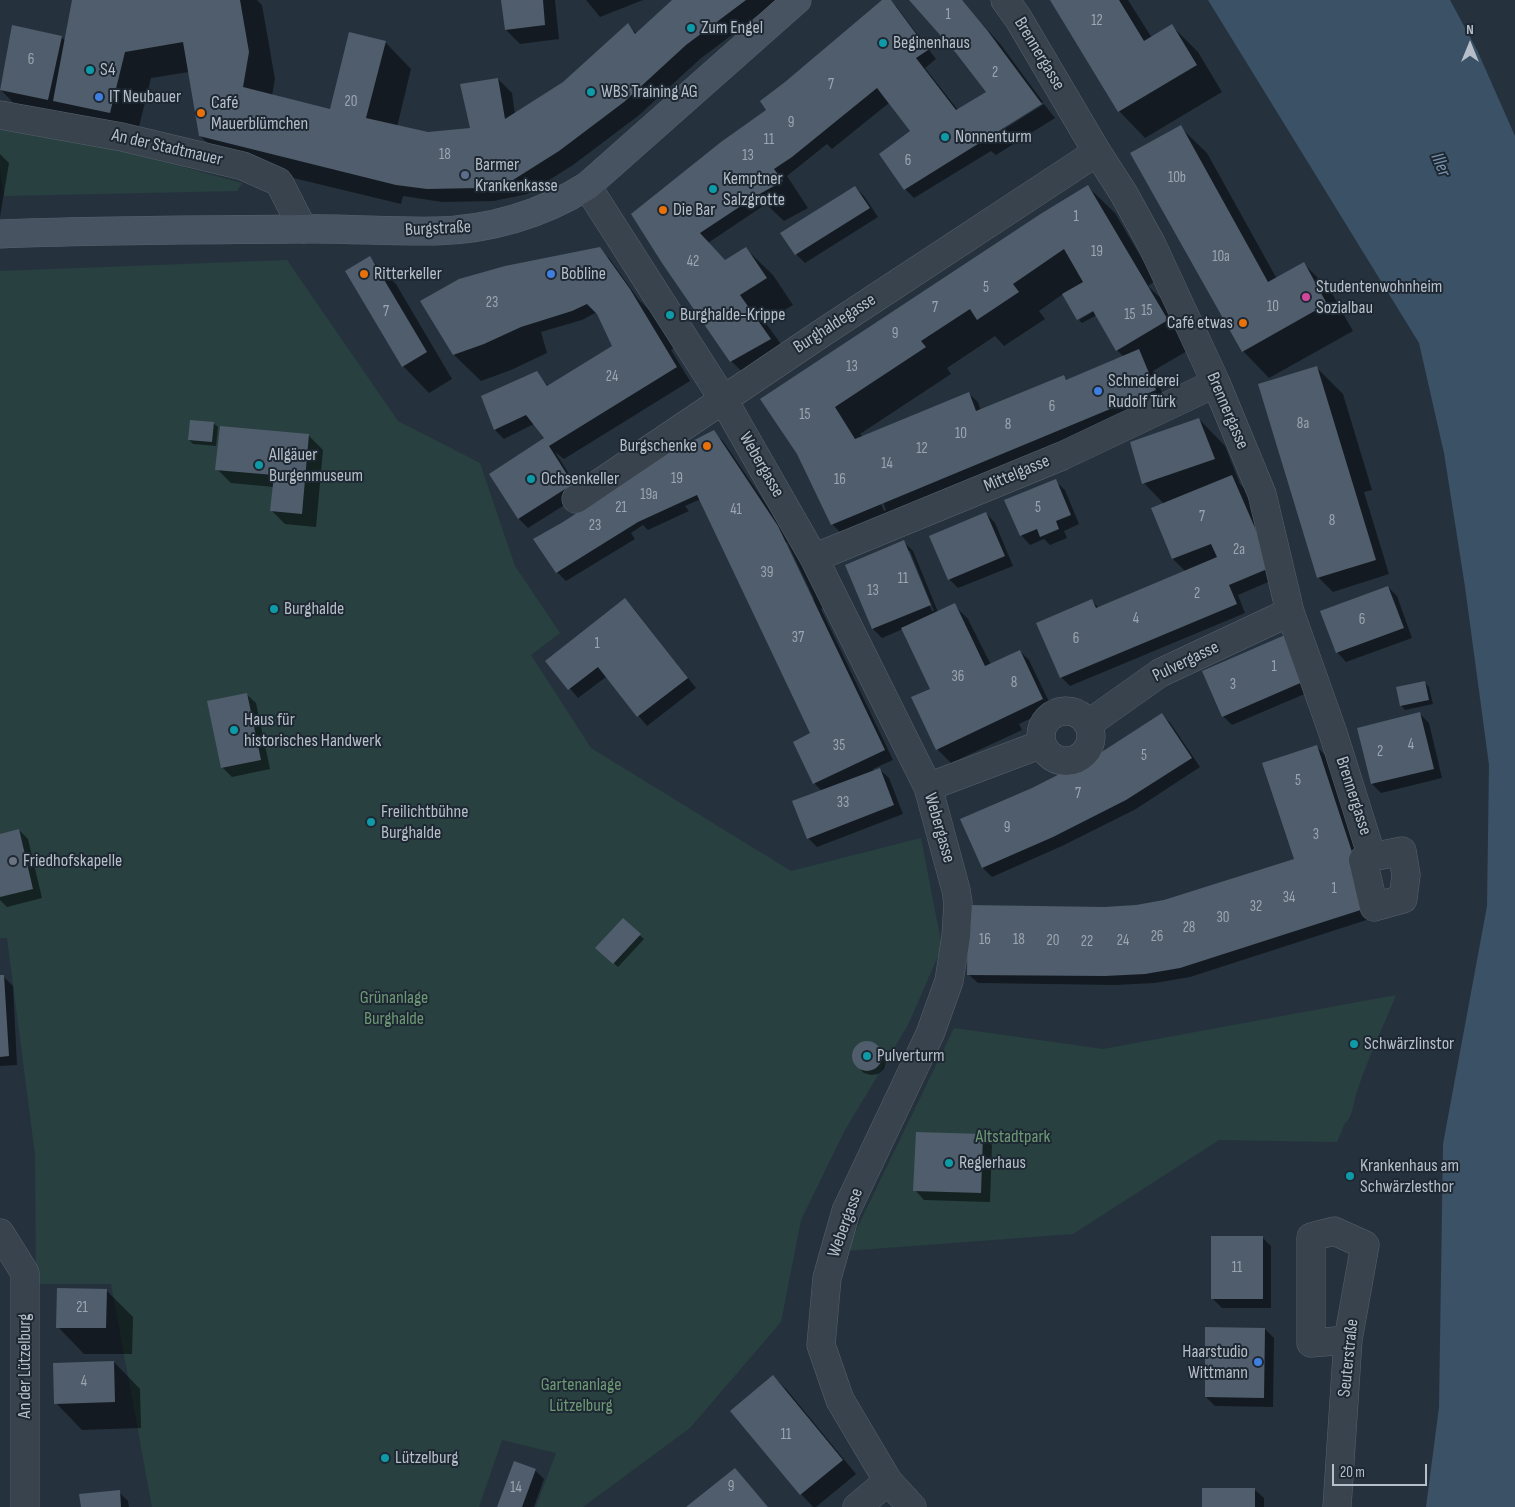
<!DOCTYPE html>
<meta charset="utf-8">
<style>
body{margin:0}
#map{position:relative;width:1515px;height:1507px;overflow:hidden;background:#25323e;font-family:"Sofia Sans Condensed",sans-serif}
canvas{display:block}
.north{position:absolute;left:1445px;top:20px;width:50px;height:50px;-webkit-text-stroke:4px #1e2833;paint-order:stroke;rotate:0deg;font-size:14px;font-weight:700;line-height:20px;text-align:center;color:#b5bec9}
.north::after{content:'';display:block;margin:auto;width:18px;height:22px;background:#b5bec9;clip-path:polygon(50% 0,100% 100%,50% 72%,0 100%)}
.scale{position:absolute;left:1332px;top:1464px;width:95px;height:22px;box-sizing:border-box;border:2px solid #b5bec9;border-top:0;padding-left:6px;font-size:15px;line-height:18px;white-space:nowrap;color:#b5bec9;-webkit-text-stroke:4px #1e2833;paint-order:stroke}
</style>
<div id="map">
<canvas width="1515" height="1507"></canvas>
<div class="north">N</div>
<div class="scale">20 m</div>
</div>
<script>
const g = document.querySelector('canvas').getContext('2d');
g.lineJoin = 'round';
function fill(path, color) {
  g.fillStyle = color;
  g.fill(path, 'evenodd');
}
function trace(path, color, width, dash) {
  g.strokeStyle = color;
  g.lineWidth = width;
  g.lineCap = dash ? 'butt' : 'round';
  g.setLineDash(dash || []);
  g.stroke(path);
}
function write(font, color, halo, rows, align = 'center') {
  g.font = font + ' "Sofia Sans Condensed",sans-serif';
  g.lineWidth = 4;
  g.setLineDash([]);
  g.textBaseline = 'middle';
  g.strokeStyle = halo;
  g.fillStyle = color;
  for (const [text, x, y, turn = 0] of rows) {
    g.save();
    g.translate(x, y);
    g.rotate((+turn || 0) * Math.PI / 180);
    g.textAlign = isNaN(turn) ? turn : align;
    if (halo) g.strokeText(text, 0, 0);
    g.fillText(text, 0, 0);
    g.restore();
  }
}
const green = new Path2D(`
 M0,130L75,141L135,154L242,183L237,191L4,196L0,169Z
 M287,260L398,421L480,463L515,566L560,633L531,655L591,748L791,871L921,838L942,947L908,1025L845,1130L801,1220L781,1322L690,1428L583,1507H536L556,1453L502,1440L479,1507H152L111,1284H36L35,1155L7,938H0V271Z
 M1396,995C1383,1028 1366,1062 1356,1095C1353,1104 1353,1117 1345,1123L1337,1142L1219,1140L1073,1234L846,1251L954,1028L1103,1049Z`);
const water = new Path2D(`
 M1208,0H1450L1477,50L1515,136V1507H1426L1439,1407L1443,1144L1487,906L1489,765L1465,587L1444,453L1419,343Z`);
const shadow = new Path2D(`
 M73,0H257L262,5L275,79L272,96L331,110L385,42L411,69L397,127L428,134L472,129L498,79L512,93L515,114L564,83L628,25L637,34L673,0H778L700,59L638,116L573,165L527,194L494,201L442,202L403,196L401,204L227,162L200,136L189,72L151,78L136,139L26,116L0,89L13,27L61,37L66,41Z
 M502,0H555L559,39L520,44L506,30Z
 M586,0H643L600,17Z
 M883,0H890L896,6L936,59L925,68L958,110L987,92L957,53L911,0H961L1001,45L1043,102L982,140V143L1044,104L1055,118L996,155L991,151L914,198L905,189L911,132L889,103L832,149L827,144L787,176L808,208L784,221L766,204L708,243L725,262L746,249L773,275L793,305L765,322L796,365L758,387L731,361L683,292L721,143L768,110Z
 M1051,0H1128L1152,38L1172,26L1198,52L1222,92L1145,138L1119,111Z
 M1180,127L1207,153L1277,279L1304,264L1330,290L1353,331L1269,378L1243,351Z
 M0,154L9,163L0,217Z
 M855,187L864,196L878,217L805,263L796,254Z
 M1088,187L1115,213L1155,281L1148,286L1171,308L1194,347L1153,371L1165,400L846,538L832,524L798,454L762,399ZM1063,294L1106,304L1079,320L1082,323L1097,315L1117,350L1124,357L1067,380L1063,376L981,411L978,402L968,393L863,437L860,434L951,374L947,368L995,336L1004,346L1045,319L1039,311ZM863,454L886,510L884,511L861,456Z
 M599,249L609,258L639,300L657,318L675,347L671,350L690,381L564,459L555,452L582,494L528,528L519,519L490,474L545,439L534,424L504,439L495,430L537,373L549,387L614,347L597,312L582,320L541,332L547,353L511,370L481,381L454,355L422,302Z
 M370,258L396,284L452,379L429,393L403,366Z
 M1317,368L1343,394L1372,490L1364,492L1389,574L1333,592L1319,578L1260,385Z
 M1199,419L1225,446L1240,484L1246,490L1280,577L1238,595L1245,613L1070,686L1061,677L1092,601L1099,608L1186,572L1173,559L1153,509L1164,504L1144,483Z
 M213,423L218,427L216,446L193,444L189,440Z
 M221,427L309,436L323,450L316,527L285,524L271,510L274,487L231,483L217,469Z
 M713,432L723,441L791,541L823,608L821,609L893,760L873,769L874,771L879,769L889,778L903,814L817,847L808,838L822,791L815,784L795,742L811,734L701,499L685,506L689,511L648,530L643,525L631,533L635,539L566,581L557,572ZM784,542H787L814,599L812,600Z
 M1055,481L1065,490L1079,524L1064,531L1067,538L1050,545L1044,539L1030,545L1021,535Z
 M986,513L995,523L1013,566L958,588L949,579Z
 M904,542L913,551L938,612L954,605L968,619L991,665L1020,651L1029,660L1052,708L1019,724L1022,730L951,763L937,749L932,689L903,629L882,638L873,629L846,565ZM907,551H910L934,611H932Z
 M1388,587L1397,596L1412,638L1346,662L1337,652Z
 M625,600L634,609L696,688L647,726L606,677L578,698L547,661Z
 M1285,636L1314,690L1232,725L1223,716Z
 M1424,682L1429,687L1433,704L1405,710L1401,705Z
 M246,694L256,703L270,769L232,777L222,767Z
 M1162,714L1171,724L1200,767L1136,809L1062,846L992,877L983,868L962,820L1032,789L1098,756Z
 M1420,714L1429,723L1442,778L1381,793L1372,784L1358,728Z
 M1316,746L1326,756L1379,916L1190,977L1155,983L1115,985L978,983L968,974L1104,908L1137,906L1164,901L1296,860Z
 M19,830L28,839L42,898L7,907L0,900V835Z
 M623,920L644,939L618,967L601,952Z
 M0,977H4L13,986L17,1065L0,1066Z
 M868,1041L875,1044L880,1049L885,1055L886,1062L884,1069L878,1074L871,1075L864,1073L859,1068L854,1062L853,1054L855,1048L861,1043Z
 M917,1133L983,1136L992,1145L990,1202L924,1200L915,1190Z
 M1262,1237L1271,1246V1308H1222L1213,1299Z
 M106,1290L133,1317L132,1354H84L58,1327Z
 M1265,1329L1274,1338L1273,1407L1215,1406L1206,1397Z
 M114,1362L140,1389L141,1428L82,1430L56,1403Z
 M773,1376L787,1390L856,1474L816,1507H813L801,1494Z
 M735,1469L768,1507H688Z
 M535,1470L544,1479L534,1507H498Z
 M1254,1489L1264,1498V1507H1203Z
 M119,1492L128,1501L129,1507H82Z`);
const building = new Path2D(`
 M72,0H240L249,52L243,87L330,109L349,32L386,41L366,118L428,132L470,128L460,84L498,78L505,119L563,82L628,23L635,34L672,0H746L686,45L624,102L559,151L513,180L479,188L427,189L396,185L199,136L183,42L125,52L110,113L53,101Z
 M501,0H543L545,25L505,30Z
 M882,0H891L928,50L916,58L956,110L986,92L956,53L909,0H962L987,30L1042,104L904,190L879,154L910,131L877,88L792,157L774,169L783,181L756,196L700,233L725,260L746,247L767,278L740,295L771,339L730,362L662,263L631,214L721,142L766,110L760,101L785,82Z
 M1050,0H1119L1144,41L1172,24L1197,65L1118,112Z
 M12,25L62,36L48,100L0,90Z
 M1181,125L1268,282L1304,262L1327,304L1242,352L1130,153Z
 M1088,185L1168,320L1116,351L1093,311L1077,320L1062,294L1083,282L1064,249L1013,284L1019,292L977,320L970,309L921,341L926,347L835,407L855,439L969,392L976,411L1064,375L1066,380L1139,349L1156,390L831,525L797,454L760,399L1042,213Z
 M855,186L870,208L795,255L780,233Z
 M600,247L630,289L677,367L549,446L573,484L518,519L489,474L544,438L526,415L494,430L481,396L537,371L547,386L612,346L597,314L587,304L572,311L521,327L484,344L453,355L420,301L459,279L505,266Z
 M370,256L427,352L402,367L345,271Z
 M1317,366L1376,560L1317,578L1258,384Z
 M1199,418L1215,459L1142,484L1130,442Z
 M190,420L214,422L212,442L188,440Z
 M220,426L309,434L302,514L270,511L274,475L215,470Z
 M714,430L778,526L885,750L813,784L793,742L810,733L697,495L638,522L556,573L533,539L563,522L671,452Z
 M1232,475L1272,567L1229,585L1237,604L1060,678L1036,623L1092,599L1096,608L1217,557L1211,544L1172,559L1151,508Z
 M1056,479L1071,515L1056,521L1059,529L1040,537L1037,529L1020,536L1004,500Z
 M986,512L1005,556L948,580L929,536Z
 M904,540L931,605L872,629L845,565Z
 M1388,586L1404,628L1336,653L1320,611Z
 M625,598L688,678L637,717L598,667L568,690L545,661Z
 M955,603L985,666L1020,650L1043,699L936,750L911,697L930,689L901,628Z
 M1285,635L1305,681L1222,717L1202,671Z
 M1425,681L1429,700L1400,706L1396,687Z
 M247,693L261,760L221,768L207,701Z
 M1420,712L1434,769L1371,784L1357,728Z
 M1162,713L1192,758L1126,800L1053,837L982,868L960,819L1032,788L1097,755Z
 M1317,745L1370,907L1180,968L1145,974L1105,976L967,975L968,905L1104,907L1136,905L1164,900L1294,859L1262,763Z
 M880,768L894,805L807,839L792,801Z
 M19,829L33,889L0,897V834Z
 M623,918L641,934L613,964L595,948Z
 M0,975H4L9,1056L0,1057Z
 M852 1056a15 15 0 1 1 30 0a15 15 0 1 1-30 0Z
 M916,1132L983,1134L981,1193L913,1191Z
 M1211,1236H1263V1299H1211Z
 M57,1288L107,1289L106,1328H56Z
 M1205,1327L1265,1328L1264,1398L1205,1397Z
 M114,1361L115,1402L54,1404L53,1363Z
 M773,1375L843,1460L800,1495L730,1411Z
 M514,1461L536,1469L522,1507H497Z
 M735,1468L768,1507H686Z
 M1202,1488H1255V1507H1202Z
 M120,1490L121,1507H81L79,1494Z`);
const street = new Path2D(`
 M1005,0L1018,18L1097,152L1124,194L1152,245L1216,383L1262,494L1290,612L1333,733L1372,857
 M0,115L122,137L243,166L279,182L303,229
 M587,186L723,399L814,558L928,787L956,890L958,903L956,936L949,981L930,1034L846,1211L827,1278L821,1345L840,1400L888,1481L912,1507
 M576,499L822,333L1097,152
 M814,558L1062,456L1216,383
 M1041 736a25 25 0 1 1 50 0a25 25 0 1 1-50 0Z
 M1088,724L1160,673L1290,612
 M928,787L1042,744
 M1402,851L1406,875L1403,899L1374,907L1363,860L1372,857Z
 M0,1233L25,1273V1507
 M857,1507L888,1481
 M1337,1507L1348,1340L1365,1245L1334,1231L1311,1237V1343L1348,1340`);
const secondary = new Path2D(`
 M0,234C100,230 200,230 300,229C345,228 391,232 436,231C489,230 543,214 587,186L797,0`);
const markers = [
 [691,28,5,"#0f9aa8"],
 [883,43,5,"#0f9aa8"],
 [90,70,5,"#0f9aa8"],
 [591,92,5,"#0f9aa8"],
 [99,97,5,"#3f7fe0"],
 [201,113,5,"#e8710a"],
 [945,137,5,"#0f9aa8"],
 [465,175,5,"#5c6f8a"],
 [713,189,5,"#0f9aa8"],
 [663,210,5,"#e8710a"],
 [364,274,5,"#e8710a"],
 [551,274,5,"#3f7fe0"],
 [1306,297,5,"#d1479c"],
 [670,315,5,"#0f9aa8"],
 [1243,323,5,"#e8710a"],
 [1098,391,5,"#3f7fe0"],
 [707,446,5,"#e8710a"],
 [259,465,5,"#0f9aa8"],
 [531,479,5,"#0f9aa8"],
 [274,609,5,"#0f9aa8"],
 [234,730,5,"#0f9aa8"],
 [371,822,5,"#0f9aa8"],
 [13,861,5,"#6b7280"],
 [1354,1044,5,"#0f9aa8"],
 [867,1056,5,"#0f9aa8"],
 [949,1163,5,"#0f9aa8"],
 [1350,1176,5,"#0f9aa8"],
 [1258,1362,5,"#3f7fe0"],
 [385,1458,5,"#0f9aa8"]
];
const numberNames = [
 ["1",948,15],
 ["12",1097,21],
 ["6",31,60],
 ["2",995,73],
 ["7",831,85],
 ["20",351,102],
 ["9",791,123],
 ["11",769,140],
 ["18",445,155],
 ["13",748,156],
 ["6",908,161],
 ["10b",1177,178],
 ["1",1076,217],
 ["19",1097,252],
 ["10a",1221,257],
 ["42",693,262],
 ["5",986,288],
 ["23",492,303],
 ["10",1273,307],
 ["7",935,308],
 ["15",1147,311],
 ["7",386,312],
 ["15",1130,315],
 ["9",895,334],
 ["13",852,367],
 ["24",612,377],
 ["6",1052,407],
 ["15",805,415],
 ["8a",1303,424],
 ["8",1008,425],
 ["10",961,434],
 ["12",922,449],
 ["14",887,464],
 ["19",677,479],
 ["16",840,480],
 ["19a",649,495],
 ["21",621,508],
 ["5",1038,508],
 ["41",736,510],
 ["7",1202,517],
 ["8",1332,521],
 ["23",595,526],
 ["2a",1239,550],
 ["39",767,573],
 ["11",903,579],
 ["13",873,591],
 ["2",1197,594],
 ["4",1136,619],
 ["6",1362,620],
 ["37",798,638],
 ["6",1076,639],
 ["1",597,644],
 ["1",1274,667],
 ["36",958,677],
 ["8",1014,683],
 ["3",1233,685],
 ["4",1411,745],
 ["35",839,746],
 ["2",1380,752],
 ["5",1144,756],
 ["5",1298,781],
 ["7",1078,794],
 ["33",843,803],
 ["9",1007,828],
 ["3",1316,835],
 ["1",1334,889],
 ["34",1289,898],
 ["32",1256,907],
 ["30",1223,918],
 ["28",1189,928],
 ["26",1157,937],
 ["16",985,940],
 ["18",1019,940],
 ["20",1053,941],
 ["24",1123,941],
 ["22",1087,942],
 ["11",1237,1268],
 ["21",82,1308],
 ["4",84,1382],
 ["11",786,1435],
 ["9",731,1487],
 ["14",516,1488]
];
const poiNames = [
 ["Zum Engel",701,28],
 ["Beginenhaus",893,43],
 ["S4",100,70],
 ["WBS Training AG",601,92],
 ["IT Neubauer",109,97],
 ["Café",211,103],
 ["Mauerblümchen",211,124],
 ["Nonnenturm",955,137],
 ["Barmer",475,165],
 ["Krankenkasse",475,186],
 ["Kemptner",723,179],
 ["Salzgrotte",723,200],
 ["Die Bar",673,210],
 ["Ritterkeller",374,274],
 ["Bobline",561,274],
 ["Studentenwohnheim",1316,287],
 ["Sozialbau",1316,308],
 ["Burghalde-Krippe",680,315],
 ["Café etwas",1233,323,"right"],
 ["Schneiderei",1108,381],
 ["Rudolf Türk",1108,402],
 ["Burgschenke",697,446,"right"],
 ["Allgäuer",269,455],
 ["Burgenmuseum",269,476],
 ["Ochsenkeller",541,479],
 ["Burghalde",284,609],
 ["Haus für",244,720],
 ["historisches Handwerk",244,741],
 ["Freilichtbühne",381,812],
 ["Burghalde",381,833],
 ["Friedhofskapelle",23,861],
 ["Schwärzlinstor",1364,1044],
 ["Pulverturm",877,1056],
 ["Reglerhaus",959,1163],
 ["Krankenhaus am",1360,1166],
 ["Schwärzlesthor",1360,1187],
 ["Haarstudio",1248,1352,"right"],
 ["Wittmann",1248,1373,"right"],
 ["Lützelburg",395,1458]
];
const streetNames = [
 ["Brennergasse",1039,54,59],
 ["An der Stadtmauer",167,148,13],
 ["Burgstraße",438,229,-3],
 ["Burghaldegasse",835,324,-33],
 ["Brennergasse",1227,411,67],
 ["Webergasse",761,465,60],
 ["Mittelgasse",1017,474,-23],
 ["Pulvergasse",1186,662,-26],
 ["Brennergasse",1353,796,72],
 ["Webergasse",939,828,74],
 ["Webergasse",846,1223,-70],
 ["Seuterstraße",1349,1358,-84],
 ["An der Lützelburg",25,1366,-90]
];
const parkNames = [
 ["Grünanlage",394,998],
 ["Burghalde",394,1019],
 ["Altstadtpark",1013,1137],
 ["Gartenanlage",581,1385],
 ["Lützelburg",581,1406]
];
const waterNames = [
 ["Iller",1440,165,67]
];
fill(green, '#284040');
fill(water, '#3b5166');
fill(shadow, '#0007');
fill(building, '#505d6c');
trace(street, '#57616c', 29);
trace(secondary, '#57616c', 29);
trace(street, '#39434e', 28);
trace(secondary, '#475361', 28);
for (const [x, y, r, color] of markers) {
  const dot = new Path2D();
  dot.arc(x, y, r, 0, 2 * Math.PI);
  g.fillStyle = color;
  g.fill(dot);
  trace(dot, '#1e2833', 2);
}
write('15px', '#9ca6b2', null, numberNames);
write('18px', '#b5bec9', '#1e2833', poiNames, 'left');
write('18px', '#b5bec9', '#1e2833', streetNames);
write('18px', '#6d9974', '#1e2833', parkNames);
write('italic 19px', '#7691ab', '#1e2833', waterNames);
</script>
